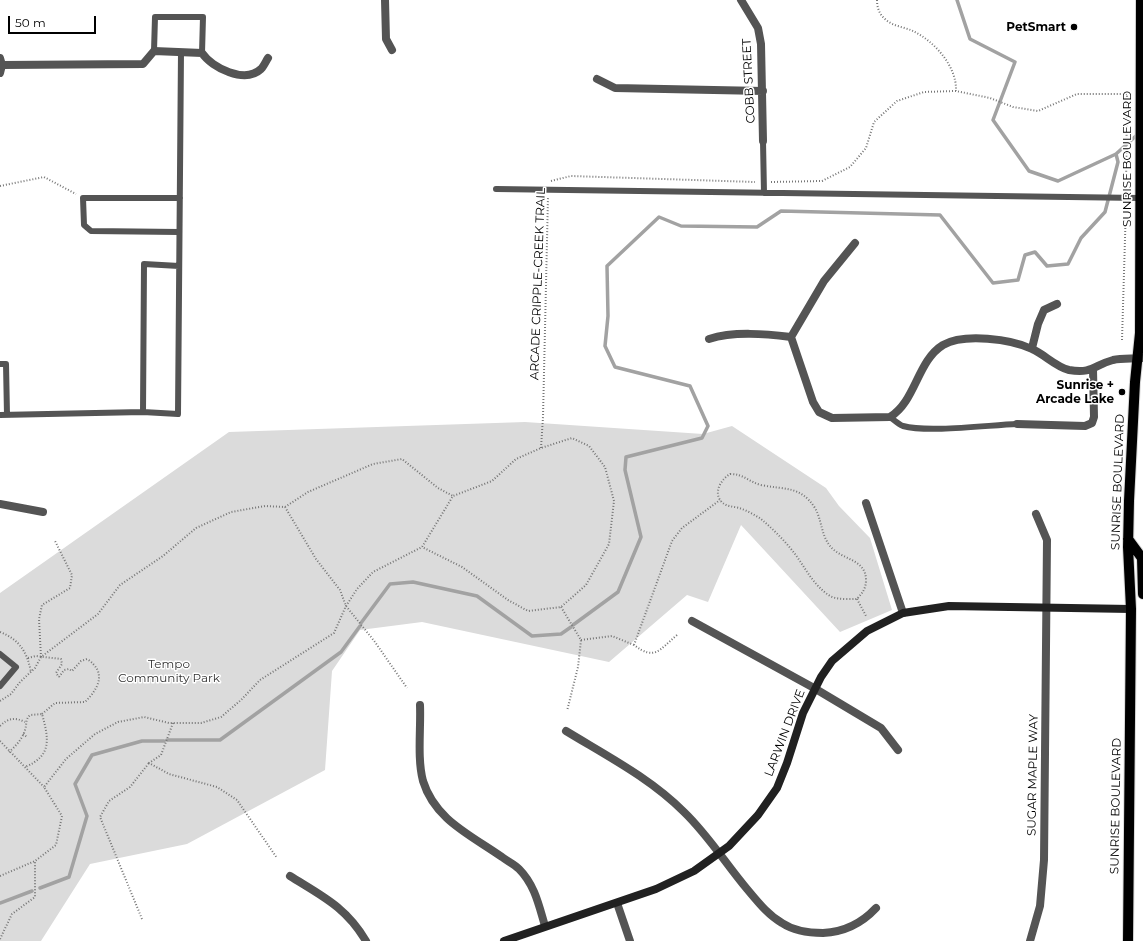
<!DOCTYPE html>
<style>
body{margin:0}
#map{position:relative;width:1143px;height:941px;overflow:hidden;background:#fff;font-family:Montserrat,sans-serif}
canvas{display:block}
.scale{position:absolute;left:8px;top:16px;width:88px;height:18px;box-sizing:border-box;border:2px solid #000;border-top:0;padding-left:5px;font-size:12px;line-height:14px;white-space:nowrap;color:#000;-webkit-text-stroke:3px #fff;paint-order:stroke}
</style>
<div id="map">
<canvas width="1143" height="941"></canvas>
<div class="scale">50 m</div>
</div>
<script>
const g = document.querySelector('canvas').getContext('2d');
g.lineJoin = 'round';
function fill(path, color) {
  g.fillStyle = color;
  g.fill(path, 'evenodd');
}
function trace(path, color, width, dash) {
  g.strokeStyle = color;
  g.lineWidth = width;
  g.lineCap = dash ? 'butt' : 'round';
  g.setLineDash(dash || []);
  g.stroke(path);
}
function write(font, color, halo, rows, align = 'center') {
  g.font = font + ' Montserrat,sans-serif';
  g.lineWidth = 3;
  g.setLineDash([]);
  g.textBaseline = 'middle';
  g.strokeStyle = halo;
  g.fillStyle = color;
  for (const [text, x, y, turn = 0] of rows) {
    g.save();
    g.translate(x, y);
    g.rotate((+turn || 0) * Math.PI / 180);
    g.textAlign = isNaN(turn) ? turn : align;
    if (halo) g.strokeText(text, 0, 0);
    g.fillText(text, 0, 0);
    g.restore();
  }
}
const green = new Path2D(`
 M525,422L703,434L732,426L826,488L839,506L870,538L892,610L840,632L741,525L708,602L687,595L609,662L422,622L360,630L332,671L325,770L187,844L90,864L41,941H0V593L229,432Z`);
const stream = new Path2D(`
 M957,0L970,39L1015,62L993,120L1029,171L1058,181L1116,154L1138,134
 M361,623L390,584L413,582L477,596L532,636L561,634L571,627
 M573,625L618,592L641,537L625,470L626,457L702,438L708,426L690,386L615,367L605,346L608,316L607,266L659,217L681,226L757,227L781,211L940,215L993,283L1018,280L1025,255L1035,252L1047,266L1068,264L1081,238L1105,212L1118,162L1116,154
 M167,740H220L341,652L360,626
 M40,888L69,877L87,816L75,784L92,755L142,741H164
 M0,903L32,891`);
const path = new Path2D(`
 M877,0C877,7 879,14 885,19C892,26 904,27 913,31C934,41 957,66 956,91
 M551,181L571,176L755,182
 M771,182L822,181L850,167L866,148L874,122L897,101L924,92L956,91L990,98L1013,107L1038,111L1077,94H1127L1126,189
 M0,186L44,177L76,194
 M1122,340L1126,205
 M541,448L543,417L548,197
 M730,474C744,474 749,482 761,485C784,490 800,485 815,508C822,520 821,536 831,547C842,560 866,559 866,580C866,589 862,593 857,599C849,599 838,600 830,596C814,586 806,569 795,554C785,541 773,529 761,519C755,515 746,510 739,508C732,506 725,507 720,500C714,490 722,479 730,474Z
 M285,507L308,492L373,464L402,459L438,488L453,496
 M857,599L866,616
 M561,607L581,640L578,667L567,711
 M0,632C20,640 27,652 31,672
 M677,635C659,650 655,661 634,645L672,541L682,528L720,500
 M581,640L612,636L634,645
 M41,657L39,619L42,605L70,588L72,575L55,541
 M28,658L36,656L61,659L62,664L56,673L59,677
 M0,701L11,694L20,682L35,668L41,657L98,614L120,585L163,556L196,528L231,512L265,506L285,507L316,559L340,590L346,606L375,642L407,688
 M42,714L55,703L85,702C99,688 107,672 87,659L81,661L72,671L69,669L64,670L59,677
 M173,723L161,755L149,763L169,774L217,787L237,800L277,858
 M0,726C8,718 15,717 25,722
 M23,734L27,737
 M0,741L44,787
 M9,752C15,747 23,738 25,730C27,724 25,720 30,715L42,714C49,739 52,756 25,767
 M0,876L35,861L56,845L62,816L44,787L66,759L95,734L118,722L144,717L169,723H201L221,717L241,700L260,680L334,633L346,606L357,589L373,572L422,547L453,496L492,481L516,459L541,448L572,438L589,446L605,467L614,501L609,544L586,585L561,607L528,611L508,600L462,567L422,547
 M142,919L100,817L109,801L130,787L149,763
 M0,939L12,914L35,897V861`);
const lane = new Path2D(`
 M154,51L155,17H203L202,53
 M763,141L764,193
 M496,189L1140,198
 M179,232L91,231L84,225L83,198H180
 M0,364H6L7,415
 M143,412L144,264L179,266
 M0,415L143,412L178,414L181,52
 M890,417C894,420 898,424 903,426C928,433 989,425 1017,424
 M0,654L16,667L0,686`);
const street = new Path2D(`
 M385,0L386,39L392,50
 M741,0L758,28L761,44L763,141
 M0,58L2,65L0,73
 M2,65L143,64L154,51L202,53C212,68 245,84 261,69C264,66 266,61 268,58
 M597,79L615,88L763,91
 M855,243L824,281L791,337L813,402L819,412L832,418L890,417C916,401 917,361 943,345C964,333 1011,339 1032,349C1044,354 1056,367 1069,370C1093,374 1094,365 1113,360C1122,358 1133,359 1143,358
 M709,339C734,331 766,334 791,337
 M1032,348L1038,324L1044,310L1057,304
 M1017,424L1085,426L1092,423L1094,417L1093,369
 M866,503L903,613
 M0,504L43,512
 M692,621L814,688L881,728L898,750
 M420,705C421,728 417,759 423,781C435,820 471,835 502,857C507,861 514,864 519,869C535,885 539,906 545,926
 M566,731C607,756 650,778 684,812C708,835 726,864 747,889C758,902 768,915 782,923C794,931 808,933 823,933C844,932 862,923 876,908
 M290,876C322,896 346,907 366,941
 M617,903L630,941
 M1030,941L1040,906L1044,860L1047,540L1036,514`);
const secondary = new Path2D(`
 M504,941L656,889L694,871L729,846L758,815L777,788L787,763L803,713L821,677L832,661L867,631L903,613L949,606L1131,609`);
const primary = new Path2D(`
 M1128,539L1142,558L1143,594
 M1128,941L1131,609L1128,547L1129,501L1135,382L1140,333L1141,0`);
const markers = [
 [1074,27,4,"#000"],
 [1122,392,4,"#000"]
];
const poiNames = [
 ["PetSmart",1066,27],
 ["Sunrise +",1114,385],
 ["Arcade Lake",1114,399]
];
const streetNames = [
 ["COBB STREET",749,81,-93],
 ["SUNRISE BOULEVARD",1127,159,-90],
 ["ARCADE CRIPPLE-CREEK TRAIL",538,284,-88],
 ["SUNRISE BOULEVARD",1118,482,-88],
 ["LARWIN DRIVE",785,733,-69],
 ["SUGAR MAPLE WAY",1033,775,-89],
 ["SUNRISE BOULEVARD",1116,806,-89]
];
const parkNames = [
 ["Tempo",169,664],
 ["Community Park",169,678]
];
fill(green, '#dbdbdb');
trace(stream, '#a2a2a2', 3.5);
trace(primary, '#dbdbdb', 12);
trace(path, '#767676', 2, [1, 2]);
trace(lane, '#545454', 6);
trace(street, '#545454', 8);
trace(secondary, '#212121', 8);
trace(primary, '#000', 10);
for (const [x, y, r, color] of markers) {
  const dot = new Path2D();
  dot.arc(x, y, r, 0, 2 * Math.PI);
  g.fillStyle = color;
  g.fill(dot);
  trace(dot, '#fff', 1.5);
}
write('bold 12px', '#000', '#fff', poiNames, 'right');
write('12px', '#000', '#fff', streetNames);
write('12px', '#323232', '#fff', parkNames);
</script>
